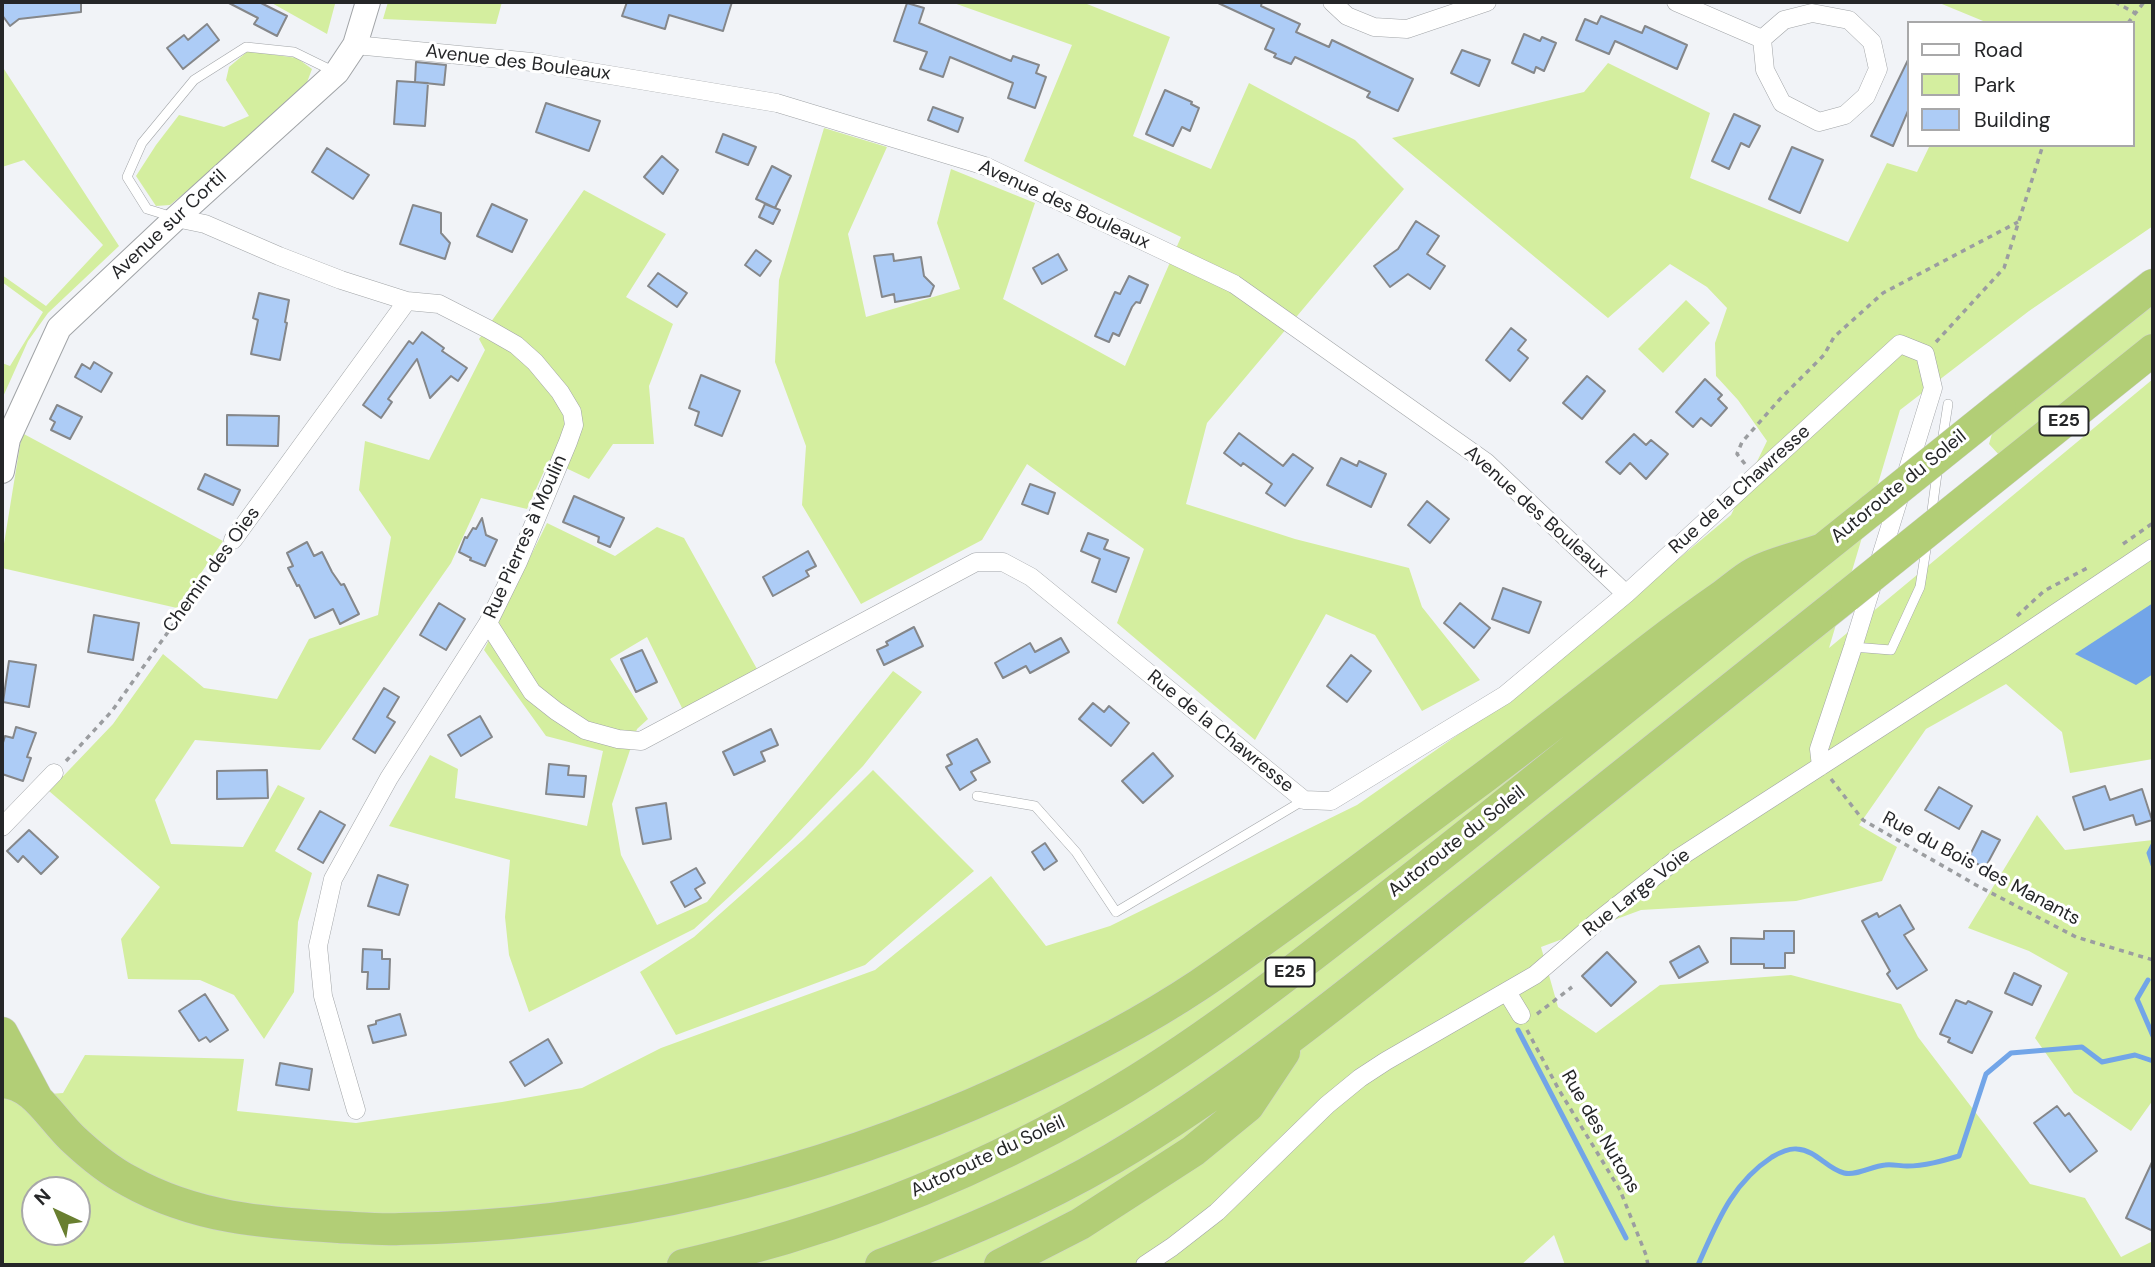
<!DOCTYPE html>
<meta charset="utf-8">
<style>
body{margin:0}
#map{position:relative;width:2155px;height:1267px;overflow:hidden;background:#f1f3f7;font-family:"DM Sans",sans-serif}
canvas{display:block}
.frame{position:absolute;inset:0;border:4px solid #252628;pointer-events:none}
.legend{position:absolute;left:1907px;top:21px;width:228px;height:126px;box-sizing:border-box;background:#fff;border:2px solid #a8a8a9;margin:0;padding:9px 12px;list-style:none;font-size:21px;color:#252628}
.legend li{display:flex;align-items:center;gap:14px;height:35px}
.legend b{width:35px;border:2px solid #a8a8a9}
.north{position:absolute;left:21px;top:1176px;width:70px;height:70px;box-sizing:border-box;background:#fff;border:2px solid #a8a8a9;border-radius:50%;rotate:316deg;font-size:19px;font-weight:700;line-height:28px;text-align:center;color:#252628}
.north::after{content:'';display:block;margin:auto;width:24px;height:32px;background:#697f30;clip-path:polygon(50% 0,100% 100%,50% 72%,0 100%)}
</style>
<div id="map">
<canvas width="2155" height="1267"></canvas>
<div class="frame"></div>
<ul class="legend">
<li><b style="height:9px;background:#fff"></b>Road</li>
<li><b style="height:19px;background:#d4ee9f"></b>Park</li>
<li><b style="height:19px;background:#adccf6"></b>Building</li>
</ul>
<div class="north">N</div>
</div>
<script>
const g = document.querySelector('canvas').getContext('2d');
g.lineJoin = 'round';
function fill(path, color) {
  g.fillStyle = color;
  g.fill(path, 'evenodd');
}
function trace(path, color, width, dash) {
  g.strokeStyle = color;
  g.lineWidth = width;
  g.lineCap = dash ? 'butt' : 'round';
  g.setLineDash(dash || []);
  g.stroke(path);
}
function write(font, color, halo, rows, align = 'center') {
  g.font = font + ' "DM Sans",sans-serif';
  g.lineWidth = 6;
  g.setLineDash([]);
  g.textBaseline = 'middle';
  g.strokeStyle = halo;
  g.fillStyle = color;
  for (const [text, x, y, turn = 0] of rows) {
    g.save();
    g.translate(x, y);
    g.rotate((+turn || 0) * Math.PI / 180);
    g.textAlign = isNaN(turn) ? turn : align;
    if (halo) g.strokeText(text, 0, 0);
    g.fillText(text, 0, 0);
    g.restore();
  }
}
const green = new Path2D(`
 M270,2H332L335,4L327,34Z
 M388,2H502L496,24L383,19Z
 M951,2H1082L1170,37L1133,136L1211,169L1249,83L1355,140L1404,189L1207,423L1186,504L1295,539L1409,568L1422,607L1480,680L1422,711L1375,635L1326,614L1255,740L1117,623L1144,549L1027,464L982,540L861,604L802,505L806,446L775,362L779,280L824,128L887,147L848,234L866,317L960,289L937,223L951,169L1035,203L1003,299L1125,366L1181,237L1024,161L1072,45Z
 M1937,2H2153V226L2029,311L1900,410L1829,648L2153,379V759L2070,773L2062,732L2006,684L1926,729L1859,825L1897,847L1882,881L1796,901L1641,910L1541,947L1558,1007L1596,1033L1660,985L1791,975L1901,1004L1918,1037L2030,1184L2085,1198L2121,1257L2153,1241V1265H1565L1554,1235L1521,1265H1152L1202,1215L1133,1265H2V1090L7,1097L63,1093L85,1055L244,1059L237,1111L356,1123L502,1102L582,1088L661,1048L875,970L991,876L1046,946L1110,926L1357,805L1515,695L1731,515L1767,441L1738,400L1716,376L1715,343L1727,308L1707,287L1670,264L1608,318L1392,138L1584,92L1608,63L1710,113L1690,178L1848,242L1887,163L1917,172L1930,145H2132V23H1988ZM35,1190H77V1232H35Z
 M248,51L297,58L312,69L306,85L208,174L170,205L156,206L136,176L156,145L179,115L224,127L249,116L226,80L229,67Z
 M2,66L119,246L48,313L28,341L2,399V363L10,366L43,312L2,282V275L46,306L103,245L24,160L2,167Z
 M584,190L666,234L626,297L673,324L649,386L654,444H613L589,479L549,460L527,509L481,498L451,563L320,750L195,740L155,800L171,844L243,847L278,785L305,798L275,851L312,873L298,922L294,992L264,1039L234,995L200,980L128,979L121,939L160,887L49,791L113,724L163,654L204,688L277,699L309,639L378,615L391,537L359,490L365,441L429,460L485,350L479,339Z
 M1686,300L1710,323L1663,373L1638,349Z
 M2153,300V334L2000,456L1989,444L1994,427Z
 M22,433L223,541L177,608L2,568V556Z
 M547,523L615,556L657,527L684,538L757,669L683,710L647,637L610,659L648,719L637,729L612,804L621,855L657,925L707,902L893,671L922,692L863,766L791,840L694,929L529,1012L509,955L505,917L510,860L389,826L430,755L458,769L455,798L587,826L603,751L546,736L484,650Z
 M873,770L974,871L865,965L676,1035L640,972L694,937L804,839Z
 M2037,815L2065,850L2153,840V1100L2131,1131L2074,1093L2035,1038L2068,973L2029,951L1968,928Z`);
const water = new Path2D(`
 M2153,603V674L2136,685L2075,654Z`);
const stream = new Path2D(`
 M2153,845L2149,853L2153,865
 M2148,980L2137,999L2153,1036
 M1518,1030L1626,1238
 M1698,1265C1717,1223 1731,1184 1772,1157C1779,1153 1789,1148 1797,1149C1816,1150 1827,1169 1844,1173C1857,1176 1872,1166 1885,1165C1892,1164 1900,1166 1907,1166C1925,1166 1942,1161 1959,1156L1986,1074L2011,1053L2082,1047L2102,1062L2135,1055L2153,1061`);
const building = new Path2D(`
 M2,2H81V12L19,19L10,26L2,15Z
 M227,2H259L287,16L277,36L254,24L258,18Z
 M627,2H732L723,31L669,15L665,29L622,16Z
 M1216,2H1262L1261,6L1300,24L1296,32L1329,47L1332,40L1413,79L1398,111L1367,97L1370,92L1295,57L1291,64L1274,57L1276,54L1265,49L1274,29Z
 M907,3L924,8L919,23L1011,61L1013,56L1039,65L1036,73L1046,77L1035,108L1008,98L1013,83L950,57L943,77L920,69L927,52L894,41Z
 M1601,16L1642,33L1645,26L1687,45L1677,69L1615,41L1609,54L1576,40L1585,19L1597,24Z
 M207,24L219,40L183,69L167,48L184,35L188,40Z
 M1524,34L1540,41L1542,37L1556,43L1544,71L1536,67L1534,73L1512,63Z
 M1462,50L1490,60L1479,86L1451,73Z
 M1908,60V111L1893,146L1871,136Z
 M416,62L446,65L444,85L415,82Z
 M397,81L428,83L425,126L394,124Z
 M1165,90L1192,102L1191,104L1199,108L1190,131L1182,127L1173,146L1146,134Z
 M546,103L600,121L589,151L536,132Z
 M933,107L963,118L958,132L928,120Z
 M1734,114L1760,126L1749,147L1741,143L1729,169L1712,161Z
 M723,134L756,147L748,165L716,152Z
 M1792,147L1823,160L1800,213L1769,199Z
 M327,148L369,175L353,199L312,172Z
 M662,156L678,170L663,194L644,177Z
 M772,166L791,176L775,208L756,199Z
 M492,204L527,220L512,252L477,236Z
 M765,204L780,210L773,224L759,217Z
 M413,205L441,213V233L450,243L445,259L400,244Z
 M1416,221L1439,236L1427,254L1445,266L1430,289L1408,274L1390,287L1374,266L1398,249Z
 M756,250L771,261L760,276L745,265Z
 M893,254L894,261L921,257L924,276L934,286L930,296L895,302L894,294L882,297L874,256Z
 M1058,254L1067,270L1042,284L1033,268Z
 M658,273L687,293L677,307L648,286Z
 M1129,276L1148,285L1140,303L1136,302L1132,307L1119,336L1113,333L1109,342L1095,336L1115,292L1120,294Z
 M259,293L289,300L285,322L287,323L280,360L251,354L258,320L253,318Z
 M1511,328L1526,340L1518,350L1528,358L1510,381L1486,360Z
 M422,332L444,348L442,351L467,368L458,381L451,376L430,398L417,359L388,399L392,402L381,418L363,405L409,341L413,344Z
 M94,362L112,373L101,392L75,377L82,364L90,369Z
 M701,375L740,391L722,436L695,425L699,412L689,408Z
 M1587,376L1605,391L1582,419L1563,403Z
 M1705,379L1722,395L1718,399L1727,408L1711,426L1701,418L1693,427L1676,412Z
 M57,405L82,417L70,439L51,430L55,422L50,419Z
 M227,415L279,416L278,446L227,445Z
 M1239,433L1283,466L1293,454L1313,468L1285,506L1266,493L1272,484L1243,463L1241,466L1224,453Z
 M1634,434L1646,445L1651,440L1668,454L1646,479L1630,463L1620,474L1606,462Z
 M1341,458L1357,466L1359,461L1386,474L1371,507L1327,485Z
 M205,474L240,490L233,505L198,489Z
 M1030,484L1055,493L1048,514L1022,504Z
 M574,496L624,518L610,547L598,542L599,537L563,522Z
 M1427,501L1449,519L1430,543L1408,525Z
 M482,518L486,535L497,540L485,566L470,560L471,558L459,552L465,537L467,538L473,528L476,529Z
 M1088,533L1108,540L1104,549L1129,558L1116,592L1092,582L1100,559L1081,551Z
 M307,542L314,556L322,552L332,572L341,585L344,584L359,614L340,624L333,609L315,618L299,585L297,586L288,568L293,566L287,553Z
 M808,551L816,566L806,571L809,576L773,596L763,577Z
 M1503,588L1541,602L1529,633L1492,619Z
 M439,603L465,619L446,650L420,635Z
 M1460,603L1490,628L1474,648L1444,623Z
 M94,615L139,623L133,660L88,652Z
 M914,627L923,646L884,665L877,650L888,645L886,642Z
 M1061,638L1069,652L1030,673L1026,666L1003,678L995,663L1030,643L1035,652Z
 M642,650L657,682L636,692L621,659Z
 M1351,655L1371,671L1347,702L1327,686Z
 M9,661L36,665L29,707L3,702Z
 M384,688L399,697L387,717L395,722L375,753L353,739Z
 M1093,703L1104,712L1109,706L1129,723L1111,746L1079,719Z
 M480,716L492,737L461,756L448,735Z
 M16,727L36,733L27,757L31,758L23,781L2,774V746L5,736L13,738Z
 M771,729L778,745L761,752L765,761L734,775L723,752Z
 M977,739L990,762L971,772L976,780L960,790L946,767L952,764L947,755Z
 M1153,753L1173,776L1143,803L1122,781Z
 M549,764L569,766L568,775L586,776L584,797L546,794Z
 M267,770L268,798L217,799V771Z
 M2105,786L2110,800L2142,789L2152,820L2136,825L2133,815L2084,830L2073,797Z
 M1939,787L1972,806L1959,829L1925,810Z
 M666,803L671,839L643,844L636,808Z
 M320,811L345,825L323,863L298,849Z
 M29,830L58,857L41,874L23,856L18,862L7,851Z
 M1982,831L2000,840L1985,868L1968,859Z
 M1045,843L1057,861L1044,870L1032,852Z
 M696,868L705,883L695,889L701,898L685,907L671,882Z
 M378,875L408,885L399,915L368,906Z
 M1900,905L1914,929L1904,935L1927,970L1897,989L1887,974L1890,971L1862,921L1877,913L1879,917Z
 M1764,931H1794V953H1785V968H1764V964H1731V938L1764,939Z
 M1699,946L1708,962L1679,978L1670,962Z
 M363,949L382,950V959H390L389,989H367L368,972H362Z
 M1607,952L1636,982L1611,1006L1582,976Z
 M2014,973L2041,986L2032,1005L2005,993Z
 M205,994L228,1030L210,1042L206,1037L199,1041L179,1011Z
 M1956,1000L1966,1004L1968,1001L1992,1012L1972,1053L1948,1042L1950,1038L1940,1034Z
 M400,1014L406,1035L373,1043L368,1026L376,1024V1021Z
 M548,1039L562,1063L525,1086L510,1062Z
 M280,1063L312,1069L309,1090L276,1085Z
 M2057,1106L2065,1116L2069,1113L2097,1151L2070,1172L2034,1123Z
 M2153,1160V1231L2126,1218Z`);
const path = new Path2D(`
 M2115,2L2135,13
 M2128,23L2144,2
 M1936,342L2004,268L2043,145
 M1745,464L1737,454L1742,442L1780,399L1824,355L1834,337L1883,293L2018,222
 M2123,544L2153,523
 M2017,616L2044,591L2091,566
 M66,761L112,711L224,553
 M1831,779L1863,820L1976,885L2076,937L2153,960
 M1537,1014L1572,987
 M1527,1030L1559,1090L1620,1190L1646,1255L1648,1265`);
const service = new Path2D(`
 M173,217L147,209L127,177L142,143L194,80L246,47L294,52L335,72
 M1942,442L1948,404
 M1931,518L1938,466
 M1853,647L1891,650L1920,587L1927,543
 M977,796L1035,806L1076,852L1116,912L1304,800`);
const minor = new Path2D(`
 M1332,2L1347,16L1374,27L1407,29L1487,2
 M1676,2L1762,39
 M1812,13L1849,20L1872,42L1878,69L1866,96L1845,115L1819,122L1782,103L1765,70L1762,39L1784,20Z
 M355,45L532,62L777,103L985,166L1234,284L1486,462L1626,594
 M176,218L205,224L279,256L341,280L407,301L439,304L488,329L516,345L535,362L560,392L572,412L574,425L568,442L518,562L488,623L389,778L333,879L318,946L323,996L356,1110
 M233,540L407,301
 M488,623L532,692L556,711L585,730L618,739L641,741L976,562H1003L1031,577L1304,800L1331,801L1505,695L1626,594L1900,344L1925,354L1933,388L1853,647L1819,749L1821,766
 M2,827L54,773
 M1507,992L1521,1015
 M1145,1265L1172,1247L1217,1212L1327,1105L1360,1078L1386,1061L1535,975L1599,920L1677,859L2005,647L2153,548`);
const secondary = new Path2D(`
 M2,471L8,439L59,328L176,218L337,72L355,45L368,2`);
const motorway = new Path2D(`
 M2000,407L2153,285
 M1975,493L2153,350
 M2,1033L37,1099
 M2,1082C33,1083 50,1117 72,1138C89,1154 108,1170 129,1181C195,1218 264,1223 338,1227C359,1228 380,1230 400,1229C612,1226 816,1176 1009,1088C1074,1058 1139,1025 1199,985C1295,920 1389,847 1483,778C1541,735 1597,690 1654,646C1676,629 1698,613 1721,597C1732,589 1743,579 1754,573C1774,562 1801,557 1823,549
 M683,1265C826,1233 967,1178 1095,1105C1178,1058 1255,1000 1330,942C1388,897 1447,851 1504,805C1627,706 1750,608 1873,509
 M881,1265C960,1235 1039,1202 1112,1159C1240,1083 1355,988 1471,896C1596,796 1722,696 1847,596
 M1000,1265L1080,1224L1193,1151L1248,1106L1284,1052`);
const motorwayBridge = new Path2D(`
 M1873,509L2000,407
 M1847,596L1975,493`);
const shields = [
 [2064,421,49],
 [1290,972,49]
];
const shieldNames = [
 ["E25",2064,421],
 ["E25",1290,972]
];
const streetNames = [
 ["Avenue des Bouleaux",518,63,7],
 ["Avenue des Bouleaux",1064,205,25],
 ["Avenue sur Cortil",169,225,-43],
 ["Autoroute du Soleil",1899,487,-39],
 ["Rue de la Chawresse",1740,490,-42],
 ["Avenue des Bouleaux",1536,512,42],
 ["Rue Pierres à Moulin",526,537,-66],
 ["Chemin des Oies",212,570,-54],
 ["Rue de la Chawresse",1220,732,39],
 ["Autoroute du Soleil",1457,842,-38],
 ["Rue du Bois des Manants",1981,869,28],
 ["Rue Large Voie",1637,893,-38],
 ["Rue des Nutons",1600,1132,60],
 ["Autoroute du Soleil",988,1157,-25]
];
fill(green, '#d4ee9f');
fill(water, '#72a5e8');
trace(stream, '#72a5e8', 5);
fill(building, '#adccf6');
trace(building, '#85878a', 2);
trace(service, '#a1a4a7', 10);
trace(minor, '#a1a4a7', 19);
trace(secondary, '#a1a4a7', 26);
trace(motorway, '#cfcfd0', 33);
trace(path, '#9b9da0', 3.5, [5, 5]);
trace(service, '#fff', 9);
trace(minor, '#fff', 18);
trace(secondary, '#fff', 24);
trace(motorway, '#b2ce76', 32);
trace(motorwayBridge, '#cfcfd0', 33, []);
trace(motorwayBridge, '#b2ce76', 32);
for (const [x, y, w] of shields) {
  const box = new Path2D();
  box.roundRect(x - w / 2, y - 14.5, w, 29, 5);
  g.fillStyle = '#fff';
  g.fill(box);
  trace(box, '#252628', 2);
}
write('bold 18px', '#252628', null, shieldNames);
write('19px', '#252628', '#fff', streetNames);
</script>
